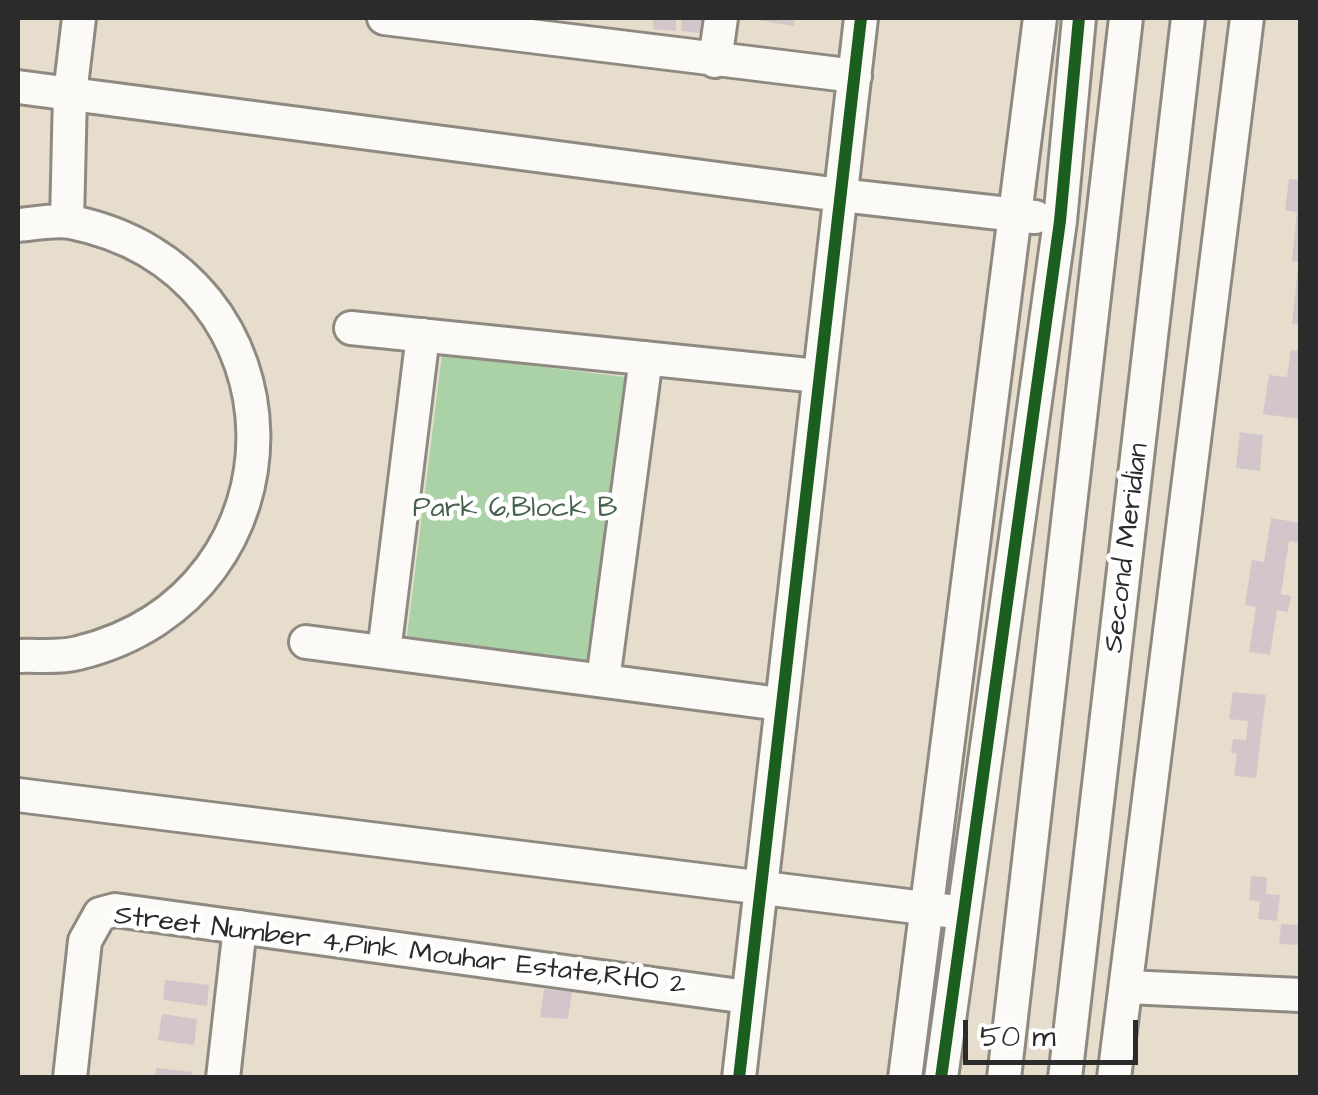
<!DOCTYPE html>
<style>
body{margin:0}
#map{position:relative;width:1318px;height:1095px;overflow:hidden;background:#e6ddcc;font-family:"Architects Daughter",sans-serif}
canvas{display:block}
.frame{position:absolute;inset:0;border:20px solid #2b2b2b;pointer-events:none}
.scale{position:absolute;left:963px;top:1020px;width:175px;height:45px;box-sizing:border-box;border:5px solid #2b2b2b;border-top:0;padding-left:12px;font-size:30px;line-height:35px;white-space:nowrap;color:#2b2b2b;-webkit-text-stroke:8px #fff;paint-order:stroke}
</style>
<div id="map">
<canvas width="1318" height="1095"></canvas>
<div class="frame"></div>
<div class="scale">50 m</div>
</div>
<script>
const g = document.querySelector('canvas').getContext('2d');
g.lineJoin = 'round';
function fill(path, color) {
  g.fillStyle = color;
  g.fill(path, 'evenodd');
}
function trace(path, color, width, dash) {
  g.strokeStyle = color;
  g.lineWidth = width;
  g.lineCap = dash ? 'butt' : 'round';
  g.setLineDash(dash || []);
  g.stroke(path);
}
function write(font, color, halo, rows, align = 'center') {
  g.font = font + ' "Architects Daughter",sans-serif';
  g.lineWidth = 9;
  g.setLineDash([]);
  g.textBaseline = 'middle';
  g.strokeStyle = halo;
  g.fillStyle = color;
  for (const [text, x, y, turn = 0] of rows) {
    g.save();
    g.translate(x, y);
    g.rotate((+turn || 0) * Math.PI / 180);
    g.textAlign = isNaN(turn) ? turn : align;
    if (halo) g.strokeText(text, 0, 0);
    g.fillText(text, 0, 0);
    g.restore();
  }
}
const green = new Path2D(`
 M442,355L625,377L588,666L406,644Z`);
const building = new Path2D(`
 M653,18H676V31L653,29Z
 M682,18H710L709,34L681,31Z
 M744,18H795L794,26Z
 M1289,179L1300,180V262L1292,261L1297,212L1285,210Z
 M1298,268H1300V325L1292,324Z
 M1291,350L1300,351V419L1263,414L1269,375L1287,377Z
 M1240,432L1263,435L1260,471L1236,468Z
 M1271,518L1300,523V532L1299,543L1289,541L1281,594L1291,596L1288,612L1277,610L1270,655L1249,652L1256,607L1245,605L1252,560L1264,562Z
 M1233,692L1266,695L1256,778L1234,776L1237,754L1231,753L1233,739L1246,740L1248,721L1229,719Z
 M1251,876L1267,877L1266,894L1280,895L1277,921L1258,919L1260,901L1249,900Z
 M1281,924L1300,925V945L1279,944Z
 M165,980L209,985L207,1006L163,1000Z
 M544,989L572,992L568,1019L540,1017Z
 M162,1014L197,1019L194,1045L158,1040Z
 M156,1068L192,1072V1078H155Z`);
const minor = new Path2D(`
 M384,18L855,76
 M715,61L721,18
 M18,87L840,195L1035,217
 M67,221L70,94L79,18
 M18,225C34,224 54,219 71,222C311,270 315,595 78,653C60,658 37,655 18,656
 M351,328L818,376
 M306,642L780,704
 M384,652L423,335
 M603,680L646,358
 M18,795L948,911
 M1127,987L1300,995
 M70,1078L85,941L100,914L115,910L747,997
 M223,1078L240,927
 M739,1078L861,18
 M905,1078L1040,18
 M941,1078L1060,221L1079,18
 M1004,1078L1126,18
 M1065,1078L1188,18
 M1114,1078L1247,18`);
const cycleway = new Path2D(`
 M739,1078L861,18
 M941,1078L1060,221L1079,18`);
const parkNames = [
 ["Park 6,Block B",515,510]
];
const streetNames = [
 ["Second Meridian",1128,548,-83],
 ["Street Number 4,Pink Mouhar Estate,RHO 2",400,952,7]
];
fill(green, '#abd2a7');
fill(building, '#d2c6ca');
trace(minor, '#8f8a81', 38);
trace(minor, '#fbfaf7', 32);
trace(cycleway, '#1b5e20', 12);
write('28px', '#47624c', '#fff', parkNames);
write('28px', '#2b2b2b', '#fff', streetNames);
</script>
